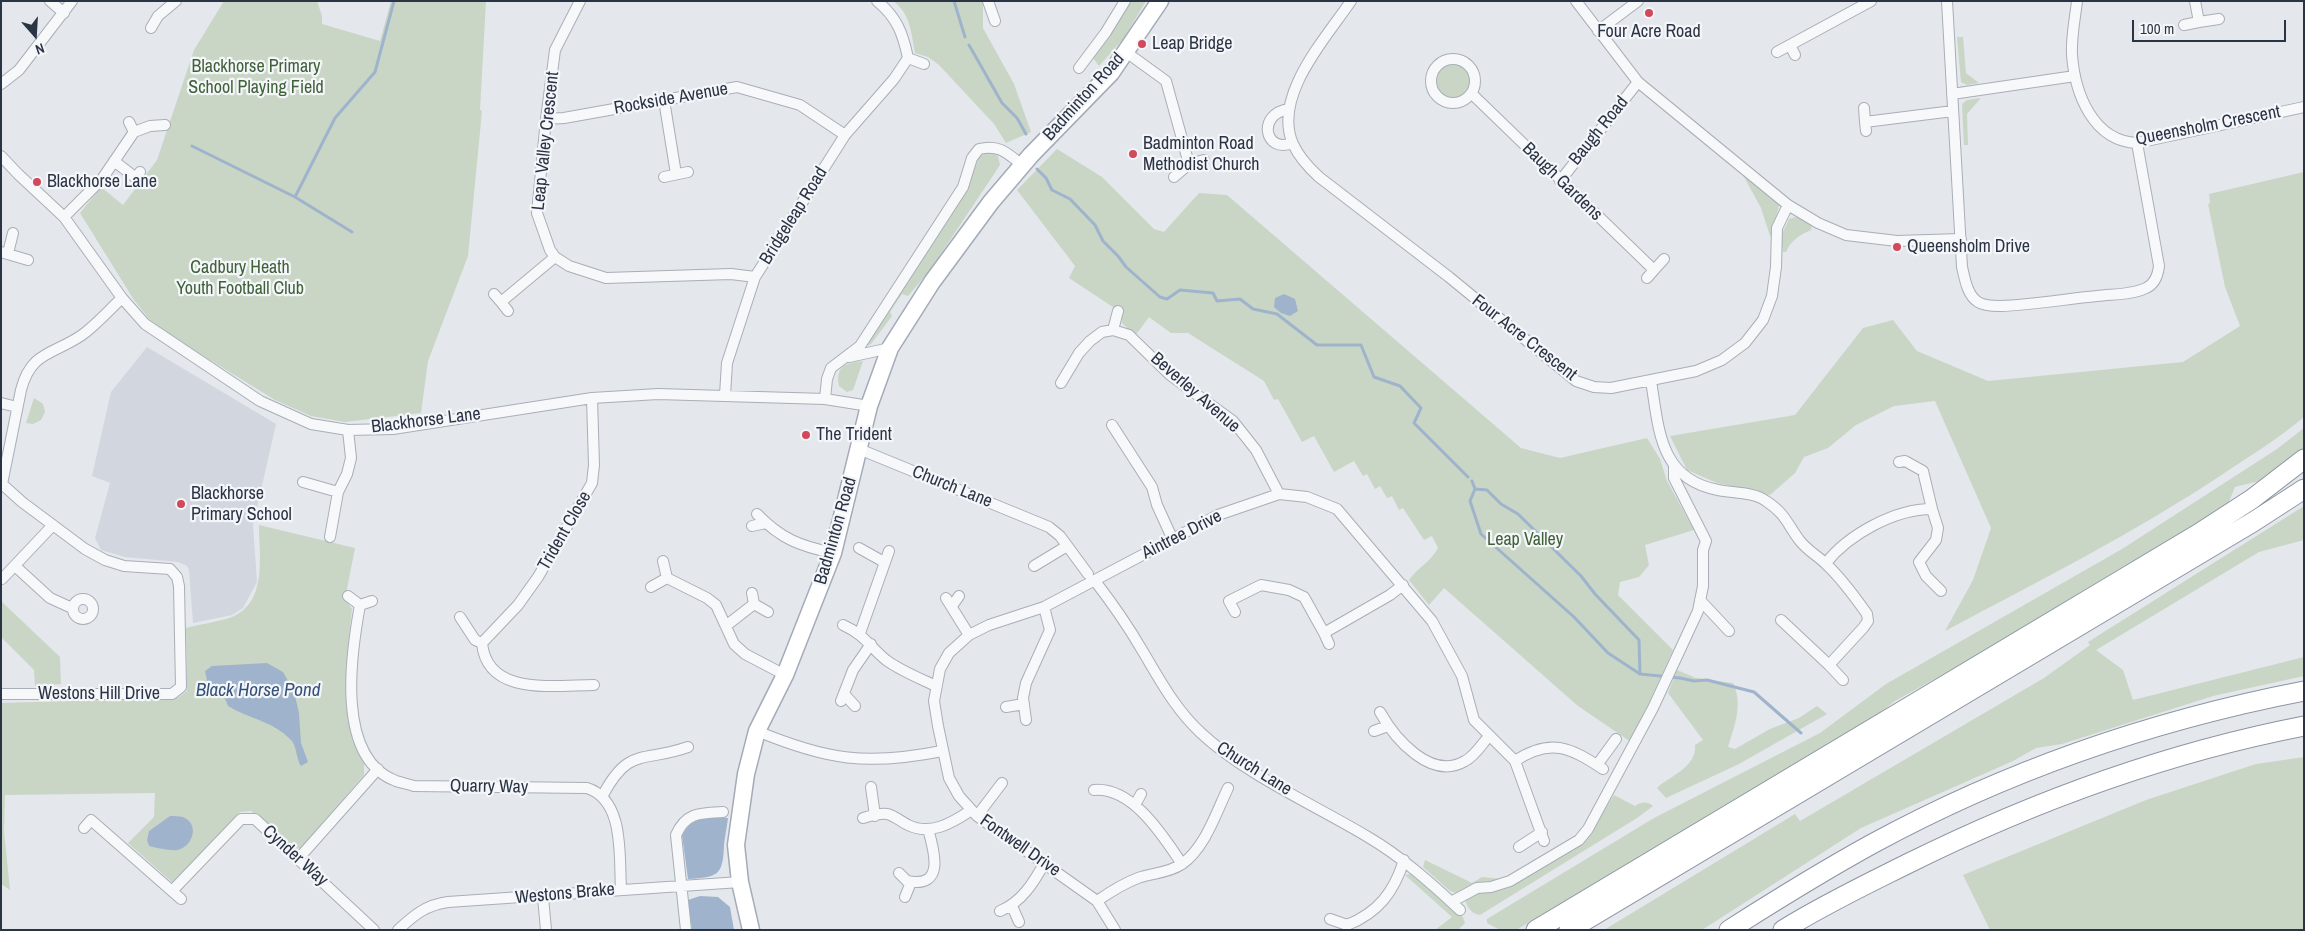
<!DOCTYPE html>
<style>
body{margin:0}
#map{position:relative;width:2305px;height:931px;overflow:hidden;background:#e4e7ec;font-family:"Archivo Narrow",sans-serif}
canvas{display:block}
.frame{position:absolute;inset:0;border:2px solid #2b3445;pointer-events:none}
.north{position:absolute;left:10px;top:10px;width:50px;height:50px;-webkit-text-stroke:4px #f4f6f9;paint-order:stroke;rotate:161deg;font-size:14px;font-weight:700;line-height:20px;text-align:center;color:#2b3445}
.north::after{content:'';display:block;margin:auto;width:18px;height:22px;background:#2b3445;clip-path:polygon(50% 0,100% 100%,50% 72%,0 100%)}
.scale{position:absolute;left:2132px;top:20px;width:154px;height:22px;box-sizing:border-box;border:2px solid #2b3445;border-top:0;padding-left:6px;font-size:15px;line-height:18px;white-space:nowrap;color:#2b3445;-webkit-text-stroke:4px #f4f6f9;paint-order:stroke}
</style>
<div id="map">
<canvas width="2305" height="931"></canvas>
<div class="frame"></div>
<div class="north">N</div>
<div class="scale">100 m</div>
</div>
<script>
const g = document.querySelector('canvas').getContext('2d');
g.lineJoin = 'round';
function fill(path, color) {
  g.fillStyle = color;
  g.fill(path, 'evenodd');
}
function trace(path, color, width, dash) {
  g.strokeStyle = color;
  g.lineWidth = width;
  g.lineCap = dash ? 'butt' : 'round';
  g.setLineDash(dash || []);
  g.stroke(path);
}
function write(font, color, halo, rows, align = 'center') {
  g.font = font + ' "Archivo Narrow",sans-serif';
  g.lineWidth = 4.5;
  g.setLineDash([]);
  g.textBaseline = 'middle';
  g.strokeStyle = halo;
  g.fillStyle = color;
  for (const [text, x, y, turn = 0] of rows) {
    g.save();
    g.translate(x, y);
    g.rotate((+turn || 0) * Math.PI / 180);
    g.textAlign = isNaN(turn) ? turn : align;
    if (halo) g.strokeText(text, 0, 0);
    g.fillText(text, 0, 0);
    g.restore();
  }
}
const built = new Path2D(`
 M147,347L276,424L253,525L257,582L243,608L232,615L193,623L189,570L187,566L178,562L125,557L101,550L95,538L110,483L92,476L111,392Z`);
const green = new Path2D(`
 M224,1H317L322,16V24L380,41L391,1H486L480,110L482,111L468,256L428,361L421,413L345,422L311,416L275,400L176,339L150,320L134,300L80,213L101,187L123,205L157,160L194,50Z
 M893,1H983V28L1014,84L1031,132L1006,143L994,124L939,65L928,57L915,53C911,33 911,14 893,1Z
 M1130,1H1146L1124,38L1099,66L1093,58Z
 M1957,37H1963L1966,73L1979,83L1967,85L1961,82Z
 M1434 81a19 19 0 1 1 38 0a19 19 0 1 1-38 0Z
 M1981,98L1967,114L1968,145H1964L1962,104L1967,100Z
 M1057,149L1102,177L1154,229L1164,232L1199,193L1227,195L1521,448L1560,458L1647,438L1660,459L1667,481L1694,530L1645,545L1649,565L1639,577L1620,582L1618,595L1673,650L1631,742L1578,706L1444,588L1429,605L1409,580C1418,567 1431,562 1438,548L1432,536L1424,540L1403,508L1399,510L1392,496L1387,498L1380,486L1375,489L1367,474L1363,476L1354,461L1334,472L1314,436L1302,442L1278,399L1274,400L1264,381L1188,333H1171L1149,317L1135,336L1122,323V313L1069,278L1075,266L1017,190Z
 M991,152L998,156L1000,165L930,270L908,296L902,294L890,312L892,316L871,344L864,347L965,193L980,155Z
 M2304,172V417C2278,439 2251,455 2223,474C2134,533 2039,581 1945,631L1973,580L1991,528L1935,401L1894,406L1856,425L1828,448L1804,457L1795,473L1770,495L1717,483L1687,470L1670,436L1795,415L1863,328L1893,320L1917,351L1988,381L2183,362L2240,326L2225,287L2208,204L2210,203L2209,194Z
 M1743,175L1779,205L1772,235L1770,236L1761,208Z
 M1796,217L1812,224L1811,230C1800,235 1791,240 1786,252H1783L1781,236L1789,219Z
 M863,361L853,390L847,392L839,386C835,366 846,363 863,361Z
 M34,398L43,404L45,412L41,420L33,424L26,423Z
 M2304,428V448L2259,481L2235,487L2228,504L2156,550L2129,563L2077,594L2057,611L1895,701L1871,720L1762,787L1516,930H1500L1487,923V919L1492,916L1654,818L1820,733L1886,684L2122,549L2277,449Z
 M2304,506V540L2259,552L2096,650L2123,670L2133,700L2304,657V676L2213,696L2062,744L2036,748L2013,761L1861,828L1702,930H1604L1795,814L1800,821L2044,678L2090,645L2088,642Z
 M259,525L355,548L345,599L352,609L347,657V696L352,739L364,761V775L301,848L295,849L251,811L240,812L173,883L128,843L154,817L155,793L5,795L4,831L10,890L1,884V703L177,698L187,691L186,628C201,624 218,622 232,617C268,602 259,556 259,525Z
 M1,601L60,657L61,684L35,686L34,670L1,637Z
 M1677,670L1696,678L1733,683C1743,704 1735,725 1728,747L1735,749L1770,729L1799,718L1817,706L1827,714L1739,764L1666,798L1657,788C1671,775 1697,767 1695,745L1703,740L1668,693Z
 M2304,757V930H1990L1963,875L2146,800L2256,764Z
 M1614,795L1635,806C1641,802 1647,801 1653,806L1637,818L1480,915C1471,914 1465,905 1465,896L1497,887L1591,831Z
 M1425,860L1472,883L1482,877L1502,879L1456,893L1450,891L1423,867Z
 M1414,873L1462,915L1465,923L1458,930H1435L1452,917L1405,875Z`);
const water = new Path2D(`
 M1284,294L1295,299L1298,311L1290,316L1281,313L1274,307L1275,298Z
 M267,663L283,672L294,691L299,713L301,743L308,762L301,766C296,759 297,746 291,740C273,721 249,719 228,706L224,696L208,685L205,671L212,666Z
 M170,816C174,816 179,816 183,817C200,824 193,846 178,850C169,851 158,848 149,846L147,840L149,831Z
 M703,817L728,818C727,827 725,836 724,845C723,876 718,877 688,879L682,835L690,824Z
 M700,896L718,897L730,907L734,930H692L688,900Z`);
const stream = new Path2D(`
 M954,1L965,37
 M969,45L1002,103L1017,118L1026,134
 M192,146L295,197L352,232
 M1037,169L1046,178L1052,190L1070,199L1095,225L1103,241L1118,256L1126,267L1160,297L1167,299L1180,290L1213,293L1217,301L1240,299L1253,309L1277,314L1317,345H1361L1374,377L1400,386L1421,408L1414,423L1468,477
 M295,197L335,118L375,72L394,1
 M1472,481L1475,489L1470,501L1481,534L1574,617L1608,653L1640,674L1680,678L1694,681L1707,680L1754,692L1801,733
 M1475,489L1487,490L1501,504L1518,514L1581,576L1595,594L1639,640L1640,674`);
const street = new Path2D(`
 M50,1L64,13
 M580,1L555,50L546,119L537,213L550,250L555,257L569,266L606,278L731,274L755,277
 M877,1C897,17 903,34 908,58
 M988,1L995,21
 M1351,1C1326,38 1272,96 1293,144C1299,157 1308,167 1319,177L1449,277L1576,381L1594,387L1611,388L1696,371L1722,360L1745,343L1763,320L1772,296L1776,267L1777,228L1788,205
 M1576,1L1638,82L1788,205L1818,223L1846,235L1897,241L1961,239
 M1947,1L1962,267C1965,279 1967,295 1978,302C1984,306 1993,306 2000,306C2032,305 2065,299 2097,296C2112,294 2132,295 2146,288C2155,284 2158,275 2159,266L2137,143
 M2077,1C2075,19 2071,37 2072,55C2075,94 2093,141 2137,143L2304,107
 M2199,22L2219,19
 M2184,25L2199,22L2195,1
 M151,28L158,16L176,1
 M1598,31L1638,1
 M1790,45L1795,55
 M1126,52L1166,81L1189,164L1174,177
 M1777,52L1871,1
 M908,58L924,64
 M1431 81a22 22 0 1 1 44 0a22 22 0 1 1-44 0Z
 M1079,68L1106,32L1125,1
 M1,84L19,70L72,1
 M1472,94L1654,270L1664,259
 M1952,94L2075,76
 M664,100L676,174
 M1864,108L1865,122
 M1289,109C1256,114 1265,154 1292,143
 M546,119L564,118L737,87L800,105L845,135
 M129,122L134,132
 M1866,131L1865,122L1953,111
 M1,156L18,174L64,217L122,298L145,324L260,401L311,424L348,430L393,429L592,398L658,394L825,399L869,406
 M114,161L136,178L140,172
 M1189,164L1204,160
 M664,177L688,172
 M1560,181L1638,82
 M64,217L102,179L134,132L150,126L165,125
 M1,252L28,260
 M8,253L13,233
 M1647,278L1654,270
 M494,294L501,302
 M508,311L501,302L555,257
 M1113,330L1118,311
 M849,357L890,348
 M1651,381C1659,429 1659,479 1718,490C1733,493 1754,492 1766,501C1786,514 1787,524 1800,541C1808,551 1818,556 1826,564C1841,578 1855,597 1867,614L1868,621L1863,628L1829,665L1843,680
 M1061,383L1079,353L1090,341L1102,332L1113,330L1129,335L1170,375L1233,421L1256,450L1279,494
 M725,395L727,363L755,277L845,135L894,79L908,58
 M592,398L594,465L592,483L538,577L518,605L482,643C487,697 555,685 594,685
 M825,399L827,379L831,368L860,346L963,187L972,158L979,149C999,144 1007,153 1022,165
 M1,403L17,407
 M1112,425L1152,487L1157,505L1173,540
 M859,449L1049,527L1060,536L1088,574
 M1899,462L1905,461L1923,471L1932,509
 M303,482L338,492
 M757,514C781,539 800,546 833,553
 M752,526L766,523
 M330,537L338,492L347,474L351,458L348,430
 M859,548L884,562
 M1826,563C1849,534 1895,509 1932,509L1938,528L1936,540L1919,562L1926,576L1941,591
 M15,566L50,598L72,608
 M1034,566L1067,546
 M667,578L707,598L716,605L734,644L745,654L785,675
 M2,579L53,525
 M1095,581C1112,603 1128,626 1142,650C1160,680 1175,709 1201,733C1246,775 1315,805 1368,837C1402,857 1431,883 1460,910
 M651,587L667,578L663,561
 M752,593L754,604L768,612
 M348,596L360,605
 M946,598L969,635
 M73 609a10 10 0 1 1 20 0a10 10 0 1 1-20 0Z
 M1700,600L1729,631
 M372,601L360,605C351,654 335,758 396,781C402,783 408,784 414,786L587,788C625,800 619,857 621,890
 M952,606L959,596
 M1235,612L1229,601L1261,585L1289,590L1304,597L1324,633
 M460,617L475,640L482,643
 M1781,620L1829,665
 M727,625L754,604
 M843,625C865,635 869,646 886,660C901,671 919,678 936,686
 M860,633L889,551
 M1329,644L1324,633L1390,595L1403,585
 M1,694H172L181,687L179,586L177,577L170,569L124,566L105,560L85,549L22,502L2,484L21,390C31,351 53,355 82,335C96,325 109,310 122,298
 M844,694L855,706
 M841,701L853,670L871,644
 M1006,707L1024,704
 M1380,712C1395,739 1431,781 1465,761C1475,756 1482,744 1489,736
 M1026,720L1023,698L1026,683L1050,630L1044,607
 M757,731C827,760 867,766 942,751
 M1374,731L1388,726
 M1515,761C1551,737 1571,748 1603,769
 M1597,765L1616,739
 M871,787L875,816
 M1094,790C1133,787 1163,836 1182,864
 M603,795C629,746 643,763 688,747
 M1135,805L1141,794
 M977,816L1002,783
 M863,818C870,816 880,813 887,814C893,815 902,822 908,825C930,836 952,823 970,811
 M84,828L91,820L181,899
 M1519,847L1542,832
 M299,858L378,769
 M899,873L907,881C946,889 934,850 928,829
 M172,891L241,819H255L374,930
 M543,897L546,930
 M905,897L911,882
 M1097,901C1110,892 1122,884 1138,878C1152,873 1169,873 1182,864C1205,848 1216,813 1228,788
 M1451,902L1477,888L1491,887L1510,881L1579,840L1588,829L1653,708L1698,611L1703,586V550L1706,541L1674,478V466
 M1012,906L1019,922
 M1000,911C1022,902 1034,882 1045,862
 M1330,919L1347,925C1378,913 1394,892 1404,860
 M398,930C414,915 426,905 448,902L740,882
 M686,930L676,835C686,812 701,813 723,812
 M1115,930L1097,901L977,816L959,796L949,778L938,726L934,701L940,669L949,653L969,635L989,625L1044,607L1218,515L1279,494L1307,497L1337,509L1432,621L1462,676L1474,720L1515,761L1544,841`);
const primary = new Path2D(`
 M751,930L740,882L736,845L746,774L757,731L785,675L833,553L869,406L890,348L932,282L991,202L1031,155L1111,73L1160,1`);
const highway = new Path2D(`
 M1536,930L2198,534L2252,499L2304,459
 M1569,930L2253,522L2304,489
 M1729,930C1776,900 1823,871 1872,844C2006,771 2154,720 2304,691
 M1783,930C1823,905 1865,885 1907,864C2034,801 2165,753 2304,726`);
const markers = [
 [1649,13,5,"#d1495b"],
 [1142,44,5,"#d1495b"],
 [1133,154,5,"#d1495b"],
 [37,182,5,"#d1495b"],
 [1897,247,5,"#d1495b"],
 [806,435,5,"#d1495b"],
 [181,504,5,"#d1495b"]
];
const poiNames = [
 ["Four Acre Road",1649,32,"center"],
 ["Leap Bridge",1152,44],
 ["Badminton Road",1143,144],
 ["Methodist Church",1143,165],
 ["Blackhorse Lane",47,182],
 ["Queensholm Drive",1907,247],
 ["The Trident",816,435],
 ["Blackhorse",191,494],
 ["Primary School",191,515]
];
const parkNames = [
 ["Blackhorse Primary",256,67],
 ["School Playing Field",256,88],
 ["Cadbury Heath",240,268],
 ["Youth Football Club",240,289],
 ["Leap Valley",1525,540]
];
const streetNames = [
 ["Badminton Road",1084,97,-48],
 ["Rockside Avenue",671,99,-10],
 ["Queensholm Crescent",2208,126,-11],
 ["Baugh Road",1599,131,-51],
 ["Leap Valley Crescent",546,141,-84],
 ["Baugh Gardens",1562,182,44],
 ["Bridgeleap Road",794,216,-58],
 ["Four Acre Crescent",1524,338,38],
 ["Beverley Avenue",1195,393,41],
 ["Blackhorse Lane",426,421,-7],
 ["Church Lane",952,487,22],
 ["Trident Close",565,531,-60],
 ["Badminton Road",836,531,-74],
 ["Aintree Drive",1182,535,-27],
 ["Westons Hill Drive",99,694],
 ["Church Lane",1254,769,32],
 ["Quarry Way",489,787,1],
 ["Fontwell Drive",1020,846,35],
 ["Cynder Way",295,856,42],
 ["Westons Brake",565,894,-5]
];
const waterNames = [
 ["Black Horse Pond",258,691]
];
fill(built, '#d2d6de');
fill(green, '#c9d6c5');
fill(water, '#9fb4cc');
trace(stream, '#9fb4cc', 3);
trace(street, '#a9aeb7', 12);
trace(primary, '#a3abb8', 19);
trace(highway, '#8b94a3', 21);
trace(street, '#f7f8fa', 10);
trace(primary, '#fff', 16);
trace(highway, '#fff', 19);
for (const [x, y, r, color] of markers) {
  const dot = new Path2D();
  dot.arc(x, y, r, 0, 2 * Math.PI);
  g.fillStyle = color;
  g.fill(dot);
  trace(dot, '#f4f6f9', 2);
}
write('18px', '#2b3445', '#f4f6f9', poiNames, 'left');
write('18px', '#3f6138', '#f4f6f9', parkNames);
write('18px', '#2b3445', '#f4f6f9', streetNames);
write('italic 19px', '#34527a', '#f4f6f9', waterNames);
</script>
